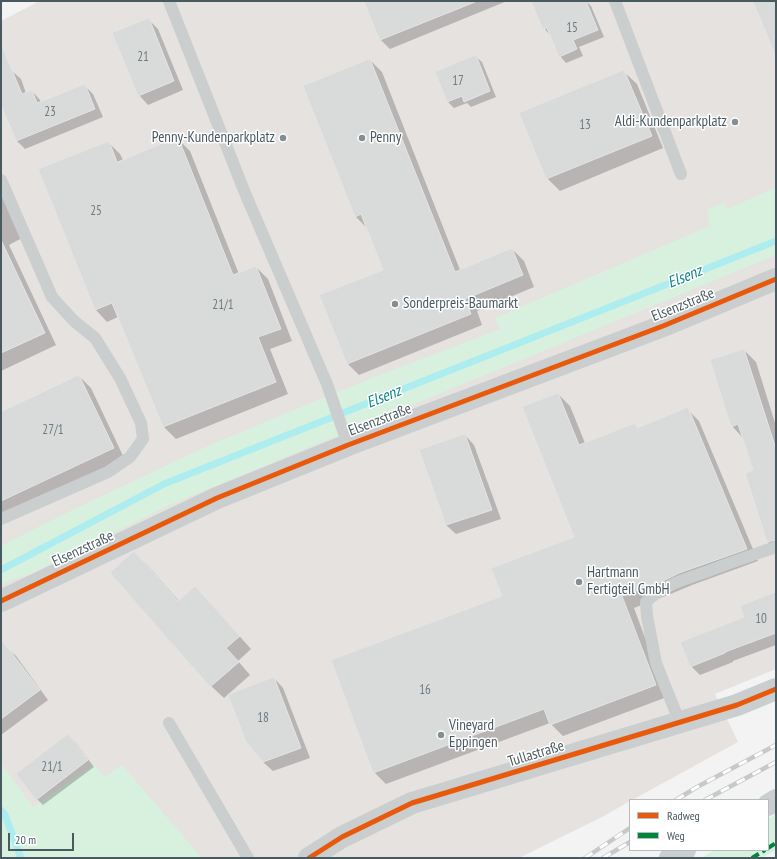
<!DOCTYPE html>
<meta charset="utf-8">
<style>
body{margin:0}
#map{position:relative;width:777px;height:859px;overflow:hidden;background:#f3f3f3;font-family:"PT Sans Narrow",sans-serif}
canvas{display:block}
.frame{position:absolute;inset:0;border:2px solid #495960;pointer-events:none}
.legend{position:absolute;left:629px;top:799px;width:140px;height:52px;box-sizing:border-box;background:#fff;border:1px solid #b6bdbf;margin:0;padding:5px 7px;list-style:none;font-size:12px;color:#495960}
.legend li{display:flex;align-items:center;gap:8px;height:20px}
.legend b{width:20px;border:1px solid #b6bdbf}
.scale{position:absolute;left:8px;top:833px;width:66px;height:18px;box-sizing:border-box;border:2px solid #495960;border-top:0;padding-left:5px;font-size:12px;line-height:14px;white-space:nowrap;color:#495960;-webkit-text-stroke:3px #fff;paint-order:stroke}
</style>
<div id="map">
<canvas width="777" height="859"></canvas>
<div class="frame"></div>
<ul class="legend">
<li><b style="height:5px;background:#e8590c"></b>Radweg</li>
<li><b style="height:5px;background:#00873e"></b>Weg</li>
</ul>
<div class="scale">20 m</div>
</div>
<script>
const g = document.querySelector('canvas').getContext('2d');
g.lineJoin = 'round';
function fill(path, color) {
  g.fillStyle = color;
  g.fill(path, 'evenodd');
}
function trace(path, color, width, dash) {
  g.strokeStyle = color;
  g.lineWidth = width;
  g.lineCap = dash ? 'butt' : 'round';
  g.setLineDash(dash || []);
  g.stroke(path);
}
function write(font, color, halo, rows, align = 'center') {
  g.font = font + ' "PT Sans Narrow",sans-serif';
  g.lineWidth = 3;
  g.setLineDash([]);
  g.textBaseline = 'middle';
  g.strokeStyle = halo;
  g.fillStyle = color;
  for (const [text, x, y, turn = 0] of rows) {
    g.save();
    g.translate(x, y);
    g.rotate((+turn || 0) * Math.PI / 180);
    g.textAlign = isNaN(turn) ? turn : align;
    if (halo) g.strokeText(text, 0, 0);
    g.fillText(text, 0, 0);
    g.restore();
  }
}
const commercial = new Path2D(`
 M40,1H776V669L715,694L738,742L632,800H630V801L604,816L519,858H1V21Z`);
const green = new Path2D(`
 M776,188V255L169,505L31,574L10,580L1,585V546L66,513L212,444L367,380L500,329L495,318L710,226L707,210L724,202L727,209Z
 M1,763L33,807L94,764L105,777L122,765L202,858H1Z
 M776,814V850L762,858H701L715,850H768V819Z`);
const shadow = new Path2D(`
 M365,1H507L390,49L381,40Z
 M564,1H586L591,6L604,37L579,47L583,56L566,63L560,56L550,35L544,28Z
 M149,20L158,29L183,90L148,105L139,95Z
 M475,56L482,62L496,97L471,107L467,103L454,108L448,102L436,72Z
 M370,60L382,72L460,270L512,249L524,261L534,287L477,311L482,325L359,375L347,363L385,270L367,228L355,216Z
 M12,71L21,79L26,93L32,91L40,100L41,103L84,85L93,94L103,117L25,149L17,141L1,102V75Z
 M624,72L637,84L663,148L560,191L547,178Z
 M178,139L190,151L239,274L256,267L268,279L292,341L270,349L288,394L176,439L164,427L118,317L107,322L96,310L108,142L120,154L123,160Z
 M1,193L22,238L9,245L56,345L1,371Z
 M744,350L756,362L776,426V549L768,542L754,471L743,438L732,426Z
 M79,376L91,388L125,460L1,519V413Z
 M558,394L570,406L585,443L634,424L639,429L687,409L699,421L758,561L692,585L673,593L634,608L667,697L563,736L550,723L386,784L374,772L503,596L575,537Z
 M465,435L474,445L501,519L456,534L446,525Z
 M134,553L147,565L179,601L195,587L207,600L251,649L238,661L250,675L224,698L211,686L111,573Z
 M776,593V645L733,661V662L700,675L691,666L745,617Z
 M6,647L16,656L48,700L1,735V651Z
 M274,678L283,688L310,758L273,771L263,762Z
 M68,735L75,742L94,767L43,805L37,799Z`);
const stream = new Path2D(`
 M1,570L164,484L776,241
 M1,810L5,815L21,858`);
const building = new Path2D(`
 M364,1H475V2L380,40Z
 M531,1H586L598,30L573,40L577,49L559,57L547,28L543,29Z
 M753,1H776V56Z
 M149,18L174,81L138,96L112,33Z
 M1,44L22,94L32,90L37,103L85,84L95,109L16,141L1,105Z
 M476,55L490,91L464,102L462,96L447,102L435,72Z
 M370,59L455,272L512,248L523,275L465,299L471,314L347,364L319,295L383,270L361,214L355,217L303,86Z
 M624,70L652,136L546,179L519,113Z
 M178,137L233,275L256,266L281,329L258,337L276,382L163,427L112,303L95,310L38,169L109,141L117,162Z
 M1,240L45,333L1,353Z
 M744,349L776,449V540L767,542L745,473L753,470L738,424L731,427L710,360Z
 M79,375L114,448L1,501V412Z
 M558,393L579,445L635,423L637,428L688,407L747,549L679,573L661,582L622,596L656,685L550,725L544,709L373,773L331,660L502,596L491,568L574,537L522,407Z
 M465,434L492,510L446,525L419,450Z
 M134,551L178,601L195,586L240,636L226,648L239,662L210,687L110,573Z
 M776,592V633L725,652V653L690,667L680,642L744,617L740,606Z
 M1,639L40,690L1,719Z
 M274,677L301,748L263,762L246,742L228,695Z
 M68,734L88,760L36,800L16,774Z`);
const lane = new Path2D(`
 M169,1L245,193L327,384L348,445
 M615,1L681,174
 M1,180L52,297L74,321L95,338L120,378L141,423L143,439L130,457L108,472L1,519
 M169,723L248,858
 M680,723L656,663L647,616L646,602C662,586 685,579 706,572C729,563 753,555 776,547`);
const street = new Path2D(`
 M1,601L217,498L348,445L663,326L776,279
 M309,858L342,837L412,803L737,705L776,689`);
const secondary = new Path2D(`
 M768,805L776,800
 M670,858L685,850`);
const rail = new Path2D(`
 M676,800L697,787L776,745
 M705,800L776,762
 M585,858L630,828
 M603,858L630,842`);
const quiet = new Path2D(`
 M768,848L776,843
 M752,858L765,850`);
const cycleway = new Path2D(`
 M1,601L217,498L348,445L663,326L776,279
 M309,858L342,837L412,803L737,705L776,689`);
const markers = [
 [735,122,4,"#848f93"],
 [283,138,4,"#848f93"],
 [362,138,4,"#848f93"],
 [395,304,4,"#848f93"],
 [579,582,4,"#848f93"],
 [441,735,4,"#848f93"]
];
const numberNames = [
 ["15",572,28],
 ["21",143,57],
 ["17",458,81],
 ["23",50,112],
 ["13",585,125],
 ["25",96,211],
 ["21/1",223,305],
 ["27/1",53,430],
 ["10",761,619],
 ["16",425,690],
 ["18",263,718],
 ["21/1",52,767]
];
const poiNames = [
 ["Aldi-Kundenparkplatz",727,122,"right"],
 ["Penny-Kundenparkplatz",275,138,"right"],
 ["Penny",370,138],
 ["Sonderpreis-Baumarkt",403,304],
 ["Hartmann",587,573],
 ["Fertigteil GmbH",587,590],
 ["Vineyard",449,726],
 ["Eppingen",449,743]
];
const streetNames = [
 ["Elsenzstraße",683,305,-22],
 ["Elsenzstraße",380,420,-21],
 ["Elsenzstraße",83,549,-25],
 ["Tullastraße",536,754,-17]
];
const waterNames = [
 ["Elsenz",685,277,-22],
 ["Elsenz",384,397,-22]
];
fill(commercial, '#e5e2e0');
fill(green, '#d8f1de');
fill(shadow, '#0003');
trace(stream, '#adecef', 7);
fill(building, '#d9dbdb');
trace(building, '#e4e5e6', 1);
trace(lane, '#cacece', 12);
trace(street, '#cacece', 22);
trace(secondary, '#caced0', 22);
trace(rail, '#c6c8c9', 4.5);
trace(rail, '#fff', 3, [9]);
trace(quiet, '#00873e', 4, [8, 4]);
trace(cycleway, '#e8590c', 5);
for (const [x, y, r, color] of markers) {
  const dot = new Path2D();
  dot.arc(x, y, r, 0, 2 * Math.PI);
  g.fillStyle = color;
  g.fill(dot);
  trace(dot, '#fff', 1.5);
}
write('13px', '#6e7b80', null, numberNames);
write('15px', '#495960', '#fff', poiNames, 'left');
write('15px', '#495960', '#fff', streetNames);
write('italic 16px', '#0d8388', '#fff', waterNames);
</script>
